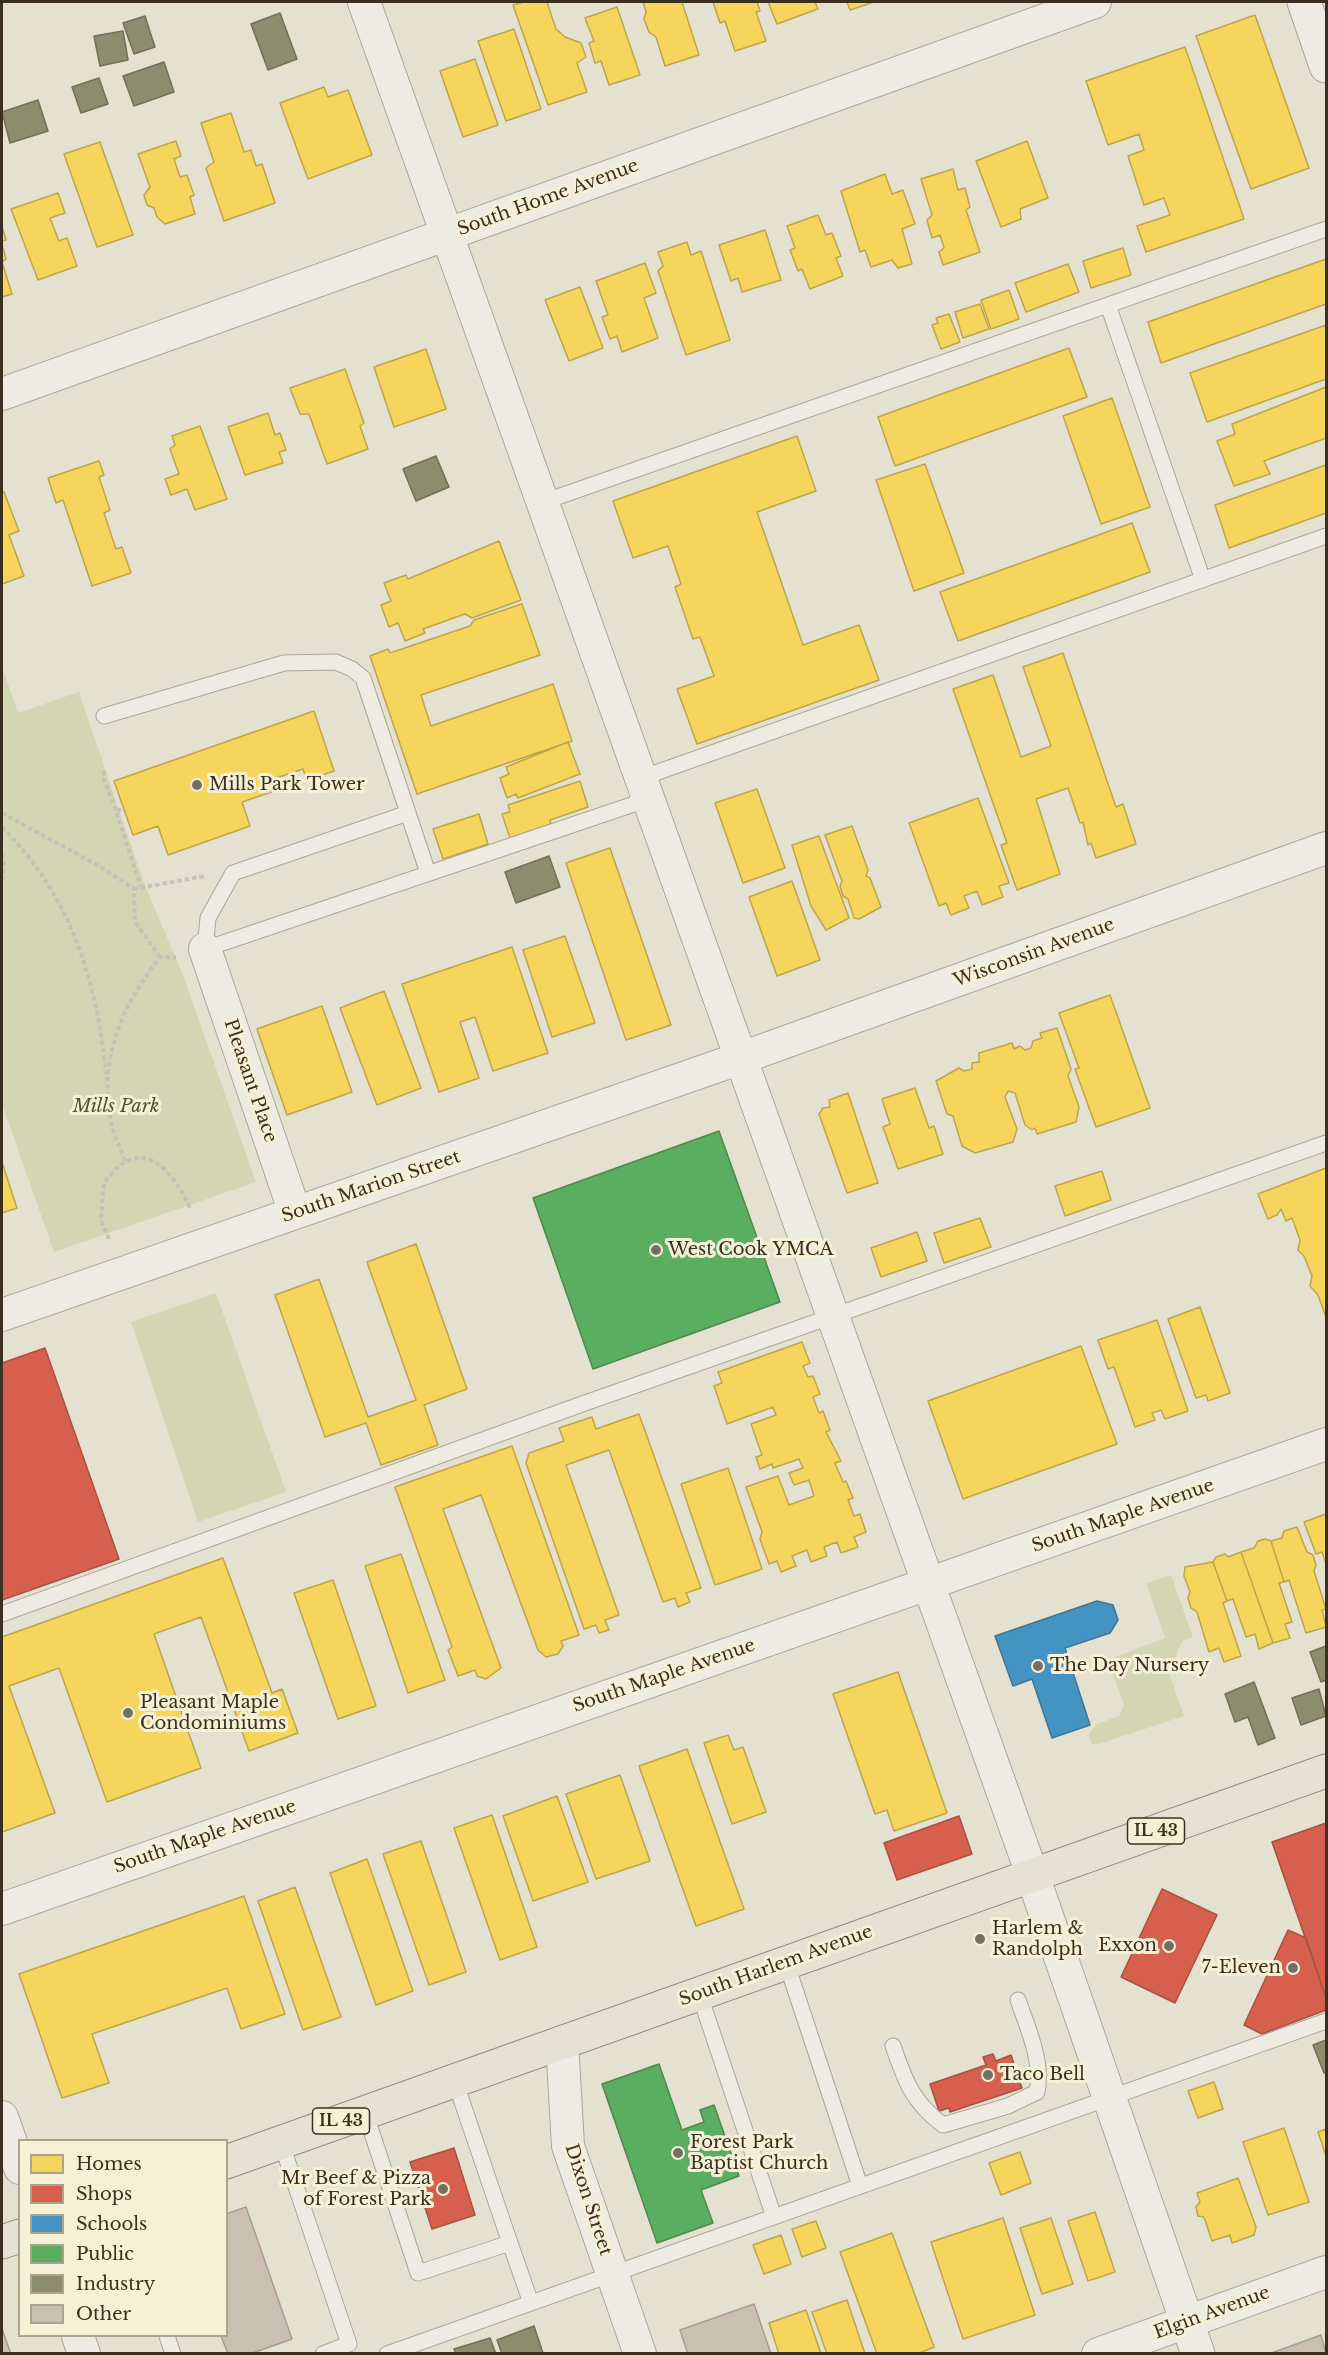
<!DOCTYPE html>
<style>
body{margin:0}
#map{position:relative;width:1328px;height:2355px;overflow:hidden;background:#e5e1d0;font-family:"Libre Baskerville",serif}
canvas{display:block}
.frame{position:absolute;inset:0;border:3px solid #3b3020;pointer-events:none}
.legend{position:absolute;left:18px;top:2139px;width:210px;height:198px;box-sizing:border-box;background:#f6f0d7;border:2px solid #aba38e;margin:0;padding:8px 10px;list-style:none;font-size:18px;color:#3b3020}
.legend li{display:flex;align-items:center;gap:12px;height:30px}
.legend b{width:30px;border:2px solid #aba38e}
</style>
<div id="map">
<canvas width="1328" height="2355"></canvas>
<div class="frame"></div>
<ul class="legend">
<li><b style="height:16px;background:#f6d55c"></b>Homes</li>
<li><b style="height:16px;background:#d6604d"></b>Shops</li>
<li><b style="height:16px;background:#4393c3"></b>Schools</li>
<li><b style="height:16px;background:#5aae61"></b>Public</li>
<li><b style="height:16px;background:#8c8c6e"></b>Industry</li>
<li><b style="height:16px;background:#cac0b1"></b>Other</li>
</ul>
</div>
<script>
const g = document.querySelector('canvas').getContext('2d');
g.lineJoin = 'round';
function fill(path, color) {
  g.fillStyle = color;
  g.fill(path, 'evenodd');
}
function trace(path, color, width, dash) {
  g.strokeStyle = color;
  g.lineWidth = width;
  g.lineCap = dash ? 'butt' : 'round';
  g.setLineDash(dash || []);
  g.stroke(path);
}
function write(font, color, halo, rows, align = 'center') {
  g.font = font + ' "Libre Baskerville",serif';
  g.lineWidth = 6;
  g.setLineDash([]);
  g.textBaseline = 'middle';
  g.strokeStyle = halo;
  g.fillStyle = color;
  for (const [text, x, y, turn = 0] of rows) {
    g.save();
    g.translate(x, y);
    g.rotate((+turn || 0) * Math.PI / 180);
    g.textAlign = isNaN(turn) ? turn : align;
    if (halo) g.strokeText(text, 0, 0);
    g.fillText(text, 0, 0);
    g.restore();
  }
}
const green = new Path2D(`
 M2,667L18,713L79,692L144,883L183,975L256,1182L54,1252L2,1104Z
 M216,1293L286,1492L198,1522L131,1322Z
 M1171,1575L1193,1637L1182,1641L1169,1673L1184,1716L1096,1745L1091,1743L1089,1734L1096,1725L1120,1715L1124,1705L1108,1660L1165,1638L1146,1583Z`);
const homes = new Path2D(`
 M524,2H547L556,29L565,37L581,43L586,57L577,63L587,92L548,105L513,5Z
 M643,2H682L699,55L665,66L656,37L649,32L644,19L646,12Z
 M713,2H757L760,11L756,12L766,41L735,51L725,21L720,23Z
 M768,2H815L818,9L777,24Z
 M847,2H874L850,10Z
 M617,7L640,75L609,85L601,61L595,63L589,43L594,41L585,18Z
 M1255,15L1309,168L1251,189L1196,36Z
 M514,29L541,109L506,121L478,41Z
 M1185,47L1244,219L1146,252L1137,226L1170,215L1164,198L1144,205L1128,156L1144,150L1139,134L1108,145L1086,81Z
 M475,59L498,125L463,137L440,71Z
 M324,87L328,97L348,90L372,155L308,179L280,103Z
 M231,113L244,152L251,150L256,166L262,164L275,203L224,221L206,168L214,162L201,123Z
 M176,141L181,156L174,159L180,177L187,175L194,195L190,197L195,214L165,224L157,217L154,208L147,205L144,195L150,187L138,154Z
 M1027,141L1048,198L1020,209L1021,219L1001,227L976,161Z
 M100,142L133,235L97,247L64,154Z
 M953,169L958,190L965,188L970,207L966,210L980,252L943,265L939,252L944,248L940,235L932,238L927,220L932,215L921,179Z
 M885,174L892,194L903,190L915,224L902,229L912,264L898,268L892,260L871,267L865,250L860,252L841,191Z
 M58,193L65,213L50,218L59,241L67,238L77,266L38,280L11,209Z
 M818,215L826,235L832,233L841,256L836,258L843,276L810,289L802,269L798,271L790,250L795,248L787,226Z
 M2,226L6,240L2,241Z
 M765,230L781,280L742,292L738,278L731,281L719,245Z
 M687,242L691,255L701,251L730,340L686,355L658,271L663,266L658,252Z
 M2,244L6,259L2,262L12,294L2,297Z
 M1123,248L1131,275L1091,288L1083,261Z
 M1326,259V304L1161,363L1148,322Z
 M645,263L656,293L644,298L658,338L622,352L617,336L610,339L602,317L608,315L596,281Z
 M1068,264L1079,292L1026,312L1015,283Z
 M580,287L603,348L569,361L545,300Z
 M1009,290L1019,319L991,329L981,300Z
 M980,304L989,329L963,338L955,312Z
 M949,314L960,342L941,349L932,325L938,323L936,318Z
 M1326,325V379L1207,422L1190,373Z
 M1069,348L1087,397L895,466L878,417Z
 M426,349L446,409L394,427L374,367Z
 M345,369L364,423L360,426L368,449L327,464L309,414H300L290,388Z
 M1326,387V438L1264,461L1270,474L1234,486L1217,441L1235,434L1232,424Z
 M1112,398L1150,507L1101,524L1063,416Z
 M268,413L275,435L280,433L286,450L279,452L283,463L245,475L228,427Z
 M200,426L227,499L195,510L187,489L171,495L165,479L179,474L170,449L175,445L172,436Z
 M797,436L816,491L757,512L803,645L859,625L879,680L697,744L677,689L714,676L700,637L693,639L675,587L681,584L668,546L633,558L613,501Z
 M99,461L104,475L99,477L110,510L104,513L116,549L122,547L131,573L92,586L63,500L56,503L48,478Z
 M925,464L964,573L914,591L876,480Z
 M1326,465V513L1229,548L1215,505Z
 M4,492L19,531L9,535L24,576L2,584V493Z
 M1132,523L1150,572L958,641L940,592Z
 M499,541L521,600L472,618L465,614L423,629L425,633L405,641L398,623L389,627L381,605L391,601L384,583L406,575L408,579Z
 M522,604L540,655L421,695L431,726L553,684L572,741L417,794L370,656L388,649L390,653L470,626L474,620Z
 M1063,653L1116,807L1123,804L1136,844L1096,858L1091,843L1088,845L1083,822L1080,823L1068,788L1036,799L1060,874L1017,890L1001,845L1007,843L953,689L993,675L1021,757L1051,746L1023,667Z
 M314,711L334,771L307,780L303,769L276,778L280,789L242,802L250,826L168,855L158,826L133,835L114,781Z
 M568,742L580,774L518,798L516,794L507,798L500,778L509,774L506,767Z
 M580,781L588,807L550,820L551,824L510,838L502,814L510,812L508,805Z
 M757,789L785,868L743,883L715,803Z
 M978,798L1009,883L999,886L1003,897L982,905L977,891L964,896L969,908L951,915L946,903L939,906L909,823Z
 M479,814L488,844L443,859L433,829Z
 M852,826L868,870L866,876L870,878L881,907L859,919L854,918L848,899L843,896L840,886L842,881L825,835Z
 M819,836L849,918L826,930L811,906L792,845Z
 M610,848L671,1025L626,1040L566,863Z
 M792,881L820,960L777,976L749,897Z
 M565,936L595,1023L552,1037L523,950Z
 M512,947L548,1053L493,1071L475,1017L460,1022L479,1078L439,1092L402,984Z
 M384,991L421,1088L377,1105L340,1008Z
 M1110,995L1150,1108L1096,1127L1075,1069L1079,1068L1059,1013Z
 M322,1006L352,1092L287,1115L257,1029Z
 M1057,1028L1071,1069L1068,1076L1079,1107L1076,1122L1037,1134L1035,1128L1032,1130L1025,1125L1015,1093L1008,1091L1005,1097L1017,1129L1013,1142L975,1153L962,1146L953,1116L947,1114L936,1081L959,1068L964,1071L972,1069V1063L979,1062V1053L1012,1043L1014,1049L1020,1046L1025,1050L1031,1048L1033,1041L1042,1038L1040,1033Z
 M915,1088L929,1128L934,1126L943,1154L898,1169L883,1127L890,1124L882,1099Z
 M848,1093L878,1183L847,1193L819,1114L823,1108L830,1107L829,1100Z
 M2,1162L17,1208L2,1213Z
 M1326,1168V1317L1318,1295L1310,1286L1312,1276L1304,1256L1298,1250L1300,1240L1292,1218L1286,1221L1281,1209L1277,1215L1268,1219L1258,1194Z
 M1102,1171L1111,1200L1065,1216L1055,1186Z
 M980,1218L991,1247L944,1263L934,1233Z
 M917,1232L927,1261L881,1277L871,1248Z
 M416,1244L467,1389L424,1405L438,1445L381,1465L366,1423L325,1437L275,1295L319,1279L368,1417L416,1400L367,1262Z
 M1200,1307L1230,1393L1208,1401L1206,1395L1196,1398L1168,1319Z
 M1157,1320L1188,1411L1165,1419L1161,1410L1152,1413L1155,1420L1135,1427L1114,1367L1108,1369L1098,1340Z
 M802,1342L810,1363L803,1366L808,1377L813,1376L820,1394L813,1397L819,1413L823,1411L830,1430L826,1432L841,1461L835,1463L843,1482L846,1481L853,1498L848,1500L854,1516L860,1514L866,1532L854,1537L858,1547L841,1553L837,1542L824,1547L827,1556L811,1562L807,1550L792,1556L796,1566L781,1572L777,1561L769,1564L760,1539L762,1532L746,1487L778,1476L789,1505L814,1496L809,1480L794,1485L789,1473L803,1468L799,1459L773,1468L772,1464L760,1469L756,1457L762,1455L751,1424L776,1415L773,1407L727,1424L714,1386L722,1383L718,1372Z
 M1081,1346L1117,1444L963,1499L928,1401Z
 M639,1414L701,1588L686,1593L690,1602L678,1607L675,1598L663,1602L609,1450L566,1465L619,1615L605,1620L609,1630L599,1633L596,1625L584,1629L526,1463L529,1453L564,1441L559,1428L592,1417L596,1429Z
 M512,1446L579,1635L561,1641L563,1646L558,1654L546,1657L538,1650L481,1495L443,1509L501,1668L486,1679L477,1676L475,1670L458,1676L448,1650L452,1647L395,1487Z
 M728,1468L762,1569L715,1585L681,1484Z
 M1326,1514V1564L1322,1552L1316,1554L1304,1522Z
 M1297,1527L1307,1552L1313,1555L1316,1565L1314,1571L1326,1609L1322,1610L1326,1627L1306,1633L1289,1580L1284,1582L1271,1541L1282,1538L1284,1531Z
 M1265,1539L1271,1541L1284,1582L1279,1583L1292,1622L1285,1624L1290,1638L1273,1643L1241,1552L1254,1548L1258,1541Z
 M1241,1552L1273,1643L1259,1649L1255,1634L1246,1637L1233,1599L1227,1601L1213,1562L1216,1557L1225,1554L1228,1557Z
 M401,1554L445,1680L408,1693L365,1566Z
 M223,1558L272,1693L282,1689L298,1733L249,1751L201,1617L154,1634L201,1768L107,1802L59,1668L9,1686L55,1813L2,1832V1637Z
 M1213,1562L1227,1601L1223,1603L1241,1656L1224,1662L1219,1648L1209,1652L1197,1612L1191,1608L1188,1598L1190,1592L1184,1576L1185,1567Z
 M333,1580L376,1706L338,1719L294,1593Z
 M898,1672L947,1813L894,1831L887,1810L875,1814L833,1694Z
 M728,1735L734,1750L743,1747L766,1812L732,1824L704,1743Z
 M687,1749L744,1909L696,1926L639,1766Z
 M620,1775L650,1861L596,1879L566,1794Z
 M557,1796L588,1882L533,1901L503,1816Z
 M492,1815L537,1947L500,1960L454,1828Z
 M421,1841L466,1972L429,1985L383,1854Z
 M367,1859L413,1991L376,2005L330,1873Z
 M295,1887L341,2017L303,2030L258,1901Z
 M244,1896L285,2014L241,2029L227,1988L92,2034L109,2083L62,2098L19,1974Z
 M1214,2082L1223,2109L1198,2118L1188,2091Z
 M1284,2128L1309,2202L1268,2215L1243,2142Z
 M1326,2129V2156L1318,2132Z
 M1020,2152L1031,2183L1001,2195L989,2163Z
 M1238,2178L1256,2227L1254,2235L1232,2243L1230,2235L1212,2241L1204,2217L1198,2216L1196,2207L1200,2202L1197,2193Z
 M1095,2212L1115,2272L1088,2281L1068,2221Z
 M1003,2218L1035,2315L963,2339L931,2242Z
 M1051,2218L1073,2284L1042,2294L1020,2228Z
 M816,2221L826,2248L802,2257L792,2229Z
 M892,2233L934,2347L917,2354H877L840,2252Z
 M781,2235L791,2264L764,2274L753,2245Z
 M847,2300L865,2354H827L812,2312Z
 M806,2310L821,2354H779L769,2323Z`);
const shops = new Path2D(`
 M45,1348L119,1559L2,1600V1363Z
 M959,1816L972,1854L897,1880L884,1843Z
 M1326,1823V1998L1272,1842Z
 M1162,1889L1217,1915L1175,2003L1121,1977Z
 M1288,1930L1306,1938L1326,1998V2010L1262,2034L1244,2025Z
 M993,2054L996,2061L1011,2055L1022,2088L950,2112L949,2108L939,2111L930,2084L986,2065L983,2057Z
 M454,2148L475,2215L432,2229L410,2162Z`);
const schools = new Path2D(`
 M1097,1601L1113,1605L1118,1620L1110,1633L1065,1648L1090,1725L1052,1738L1032,1679L1013,1686L995,1636Z`);
const public = new Path2D(`
 M719,1131L780,1302L593,1369L533,1198Z
 M659,2064L682,2130L704,2122L700,2110L714,2105L739,2176L701,2190L713,2223L657,2243L602,2084Z`);
const industry = new Path2D(`
 M280,13L297,59L268,70L251,24Z
 M145,16L155,47L134,54L123,23Z
 M123,31L128,60L100,66L94,36Z
 M164,62L174,92L134,106L123,76Z
 M99,78L108,104L81,113L72,87Z
 M38,100L48,131L10,143L2,112Z
 M436,456L449,487L416,501L403,469Z
 M549,856L560,887L516,903L505,872Z
 M1326,1646V1680L1321,1682L1310,1652Z
 M1254,1682L1275,1738L1258,1745L1248,1717L1235,1722L1225,1694Z
 M1319,1689L1326,1716L1301,1725L1292,1698Z
 M1326,2040V2072L1324,2073L1313,2045Z
 M534,2326L543,2353L502,2354L497,2340Z
 M490,2338L496,2354H456L454,2349Z`);
const building = new Path2D(`
 M246,2207L292,2339L250,2354H228L221,2336H226V2214Z
 M754,2304L771,2354H688L680,2330Z
 M2,2329L11,2354H2Z
 M1321,2335L1326,2354H1269Z`);
const path = new Path2D(`
 M105,771L103,777L116,811
 M121,809L116,811L141,887
 M2,813L99,866L134,889
 M2,827C73,898 97,983 107,1080
 M2,854L4,862L2,882
 M160,957L135,922L134,889L205,876
 M125,1161C121,1149 113,1135 111,1122C99,1058 121,1007 160,957H176
 M109,1239L101,1220L104,1182C110,1176 117,1166 125,1162C157,1145 181,1187 191,1210`);
const service = new Path2D(`
 M1108,305L1203,580
 M543,502L1326,229
 M104,716L284,663L336,662L352,669L363,678L428,873
 M641,778L1326,536
 M408,813L233,873L208,918L205,949L649,799
 M2,1614L585,1403L1326,1143
 M786,1962L860,2186
 M699,1993L774,2217
 M893,2046C905,2080 912,2102 943,2125L1008,2106L1037,2092C1043,2061 1028,2029 1018,2000
 M365,2112L418,2273L510,2243L455,2081
 M281,2142L349,2344L323,2354
 M510,2243L531,2303
 M167,2336L173,2354
 M387,2354L1326,2021`);
const minor = new Path2D(`
 M364,2L1032,1874
 M2,394L1095,2
 M205,949L295,1213
 M2,1315L741,1058L1326,848
 M2,1909L1326,1444
 M562,2042L568,2146L640,2354
 M2,2117L20,2168
 M78,2336L84,2354
 M1098,2354L1326,2272`);
const tertiary = new Path2D(`
 M1304,2L1326,66
 M1032,1874L1198,2354`);
const primary = new Path2D(`
 M226,2162L1326,1771
 M2,2242L20,2236`);
const markers = [
 [197,785,6,"#766e5e"],
 [656,1250,6,"#766e5e"],
 [1038,1666,6,"#766e5e"],
 [128,1713,6,"#766e5e"],
 [980,1939,6,"#766e5e"],
 [1169,1946,6,"#766e5e"],
 [1293,1968,6,"#766e5e"],
 [988,2075,6,"#766e5e"],
 [678,2153,6,"#766e5e"],
 [443,2189,6,"#766e5e"]
];
const shields = [
 [1156,1831,57],
 [341,2121,57]
];
const shieldNames = [
 ["IL 43",1156,1831],
 ["IL 43",341,2121]
];
const streetNames = [
 ["South Home Avenue",548,198,-20],
 ["Wisconsin Avenue",1034,953,-20],
 ["Pleasant Place",250,1081,71],
 ["South Marion Street",371,1187,-19],
 ["South Maple Avenue",1123,1516,-19],
 ["South Maple Avenue",664,1676,-19],
 ["South Maple Avenue",205,1837,-19],
 ["South Harlem Avenue",776,1966,-20],
 ["Dixon Street",588,2200,72],
 ["Elgin Avenue",1212,2313,-20]
];
const poiNames = [
 ["Mills Park Tower",209,785],
 ["West Cook YMCA",668,1250],
 ["The Day Nursery",1050,1666],
 ["Pleasant Maple",140,1703],
 ["Condominiums",140,1724],
 ["Harlem &",992,1929],
 ["Randolph",992,1950],
 ["Exxon",1157,1946,"right"],
 ["7-Eleven",1281,1968,"right"],
 ["Taco Bell",1000,2075],
 ["Forest Park",690,2143],
 ["Baptist Church",690,2164],
 ["Mr Beef & Pizza",431,2179,"right"],
 ["of Forest Park",431,2200,"right"]
];
const parkNames = [
 ["Mills Park",116,1107]
];
fill(green, '#d2d6b3');
fill(homes, '#f6d55c');
trace(homes, '#bea44a', 1.5);
fill(shops, '#d6604d');
trace(shops, '#a85240', 1.5);
fill(schools, '#4393c3');
trace(schools, '#417592', 1.5);
fill(public, '#5aae61');
trace(public, '#51884e', 1.5);
fill(industry, '#8c8c6e');
trace(industry, '#747057', 1.5);
fill(building, '#cac0b1');
trace(building, '#a69d8f', 1.5);
trace(service, '#aba698', 17);
trace(minor, '#aba698', 34);
trace(tertiary, '#aba698', 35);
trace(primary, '#908b7f', 35);
trace(path, '#c6c2b8', 4, [4.5, 3]);
trace(service, '#eeebe2', 15);
trace(minor, '#eeebe2', 32);
trace(tertiary, '#eeebe2', 33);
trace(primary, '#e5e1d3', 33);
for (const [x, y, r, color] of markers) {
  const dot = new Path2D();
  dot.arc(x, y, r, 0, 2 * Math.PI);
  g.fillStyle = color;
  g.fill(dot);
  trace(dot, '#f6f0d7', 2);
}
for (const [x, y, w] of shields) {
  const box = new Path2D();
  box.roundRect(x - w / 2, y - 13, w, 26, 4.5);
  g.fillStyle = '#f6f0d7';
  g.fill(box);
  trace(box, '#3b3020', 1.5);
}
write('bold 16px', '#3b3020', null, shieldNames);
write('18px', '#3b3020', '#f6f0d7', streetNames);
write('18px', '#3b3020', '#f6f0d7', poiNames, 'left');
write('italic 18px', '#465727', '#f6f0d7', parkNames);
</script>
